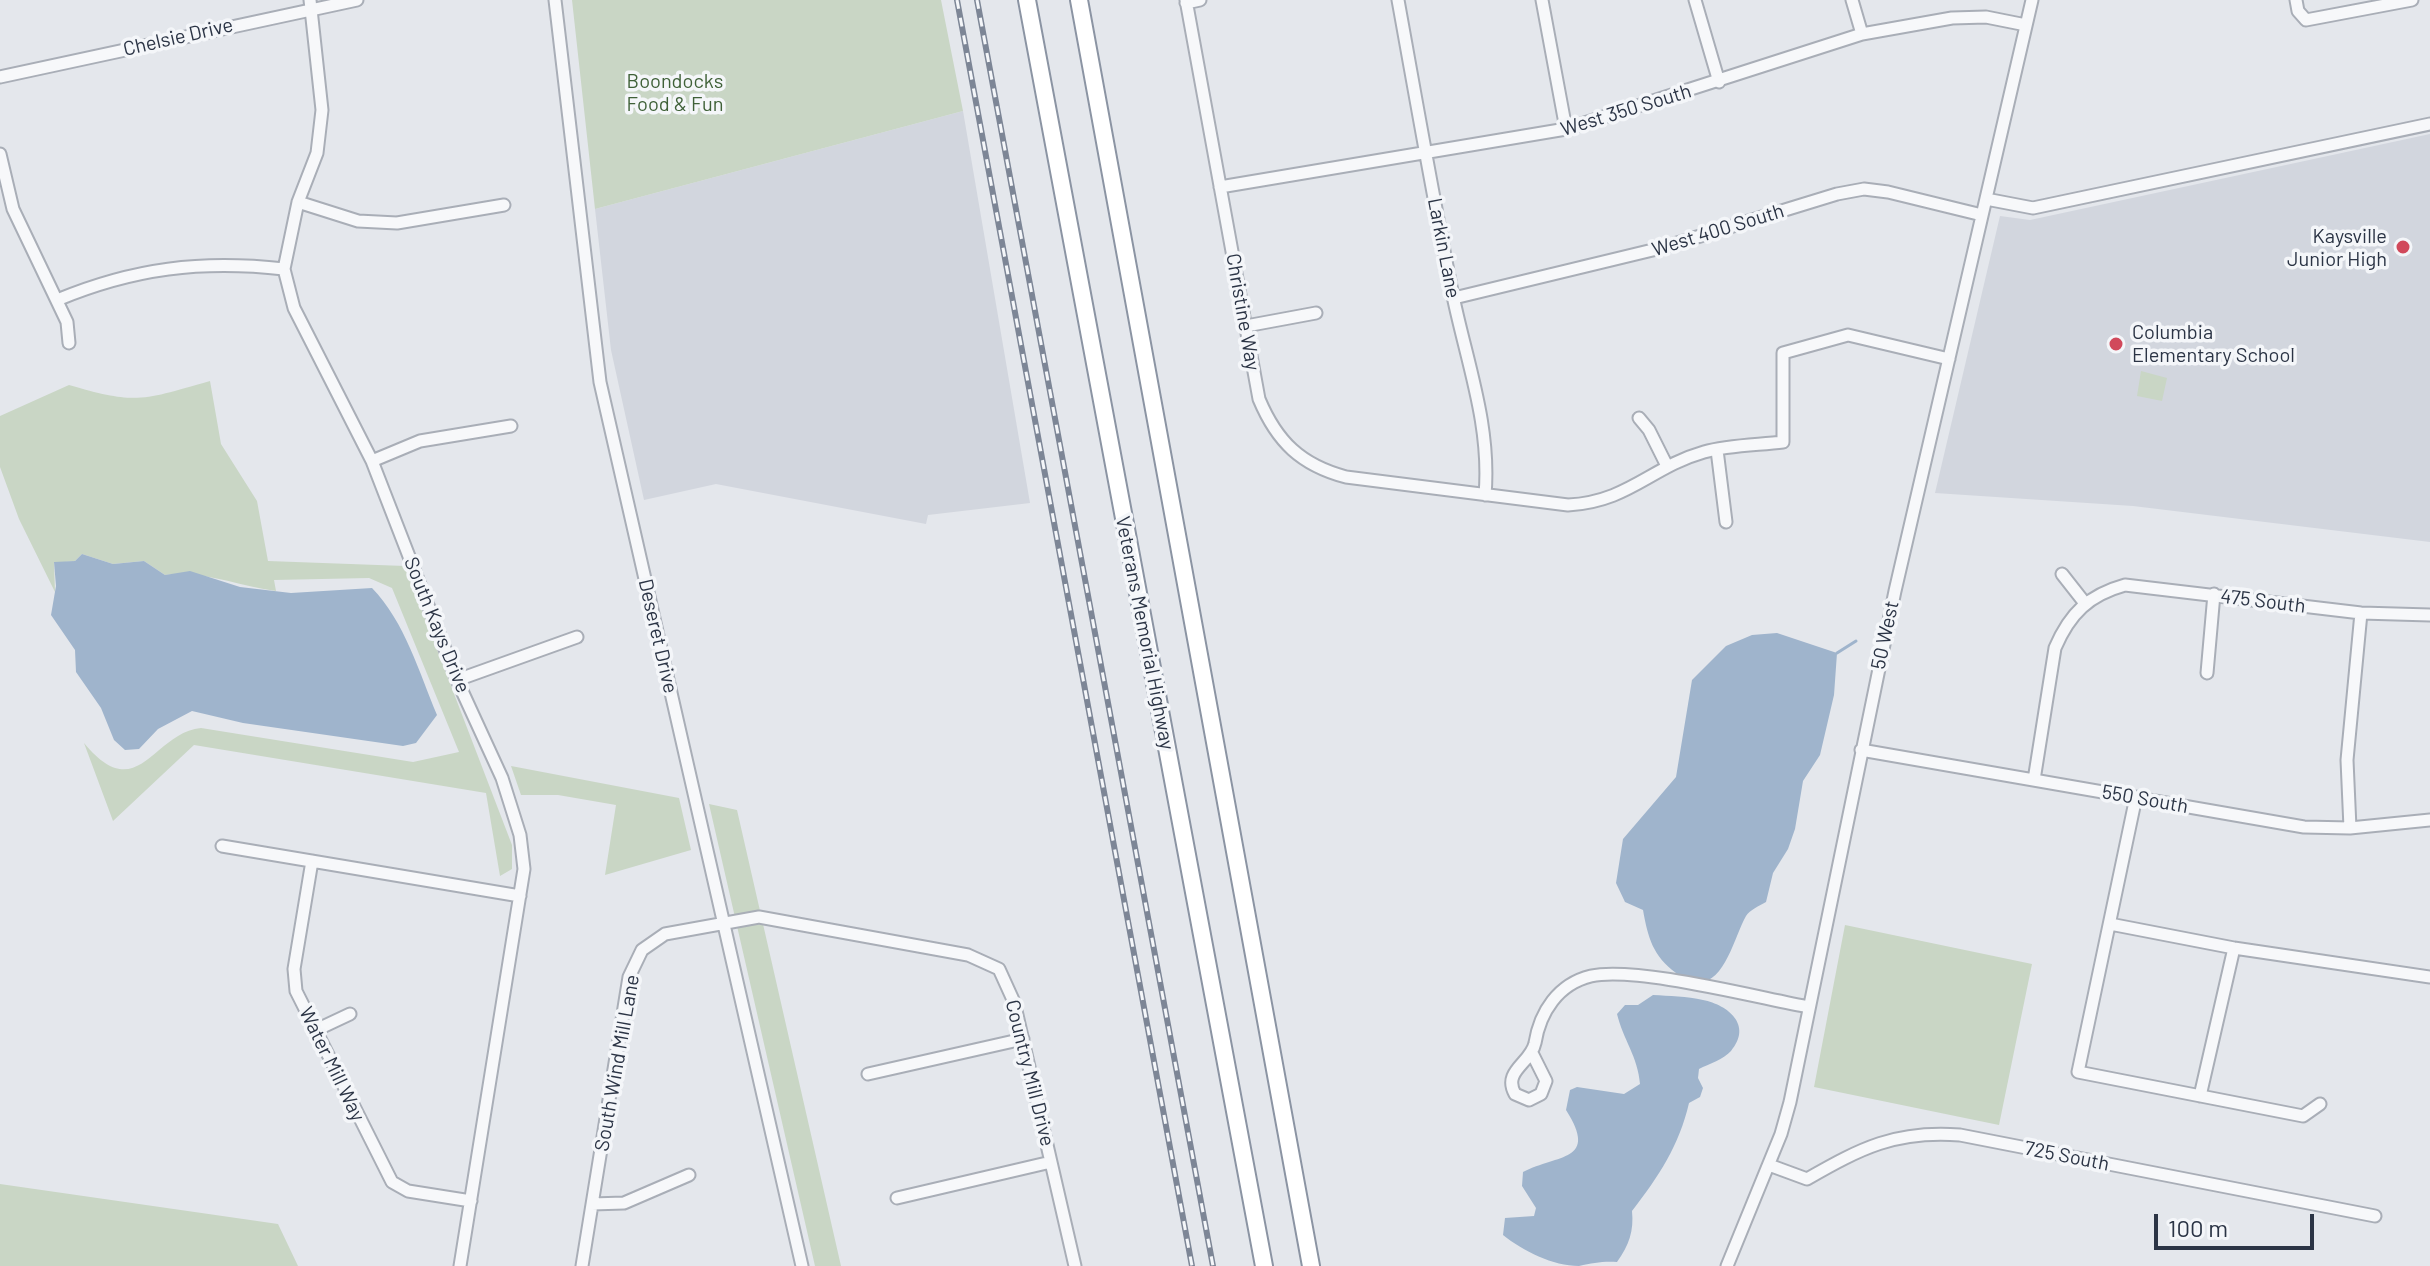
<!DOCTYPE html>
<style>
body{margin:0}
#map{position:relative;width:2430px;height:1266px;overflow:hidden;background:#e4e7ec;font-family:Barlow,sans-serif}
canvas{display:block}
.scale{position:absolute;left:2154px;top:1214px;width:160px;height:36px;box-sizing:border-box;border:4px solid #2b3445;border-top:0;padding-left:10px;font-size:24px;line-height:28px;white-space:nowrap;color:#2b3445;-webkit-text-stroke:6px #f4f6f9;paint-order:stroke}
</style>
<div id="map">
<canvas width="2430" height="1266"></canvas>
<div class="scale">100 m</div>
</div>
<script>
const g = document.querySelector('canvas').getContext('2d');
g.lineJoin = 'round';
function fill(path, color) {
  g.fillStyle = color;
  g.fill(path, 'evenodd');
}
function trace(path, color, width, dash) {
  g.strokeStyle = color;
  g.lineWidth = width;
  g.lineCap = dash ? 'butt' : 'round';
  g.setLineDash(dash || []);
  g.stroke(path);
}
function write(font, color, halo, rows, align = 'center') {
  g.font = font + ' Barlow,sans-serif';
  g.lineWidth = 7;
  g.setLineDash([]);
  g.textBaseline = 'middle';
  g.strokeStyle = halo;
  g.fillStyle = color;
  for (const [text, x, y, turn = 0] of rows) {
    g.save();
    g.translate(x, y);
    g.rotate((+turn || 0) * Math.PI / 180);
    g.textAlign = isNaN(turn) ? turn : align;
    if (halo) g.strokeText(text, 0, 0);
    g.fillText(text, 0, 0);
    g.restore();
  }
}
const built = new Path2D(`
 M963,111L1030,503L928,515L926,524L716,484L644,500L611,350L595,209Z
 M2430,134V542L2133,506L1935,493L2000,216L2030,220Z`);
const green = new Path2D(`
 M572,0H941L963,111L595,209Z
 M2141,371L2167,378L2162,401L2137,396Z
 M210,381L221,444L257,501L268,561L405,566L512,845V869L500,876L486,793L194,745L113,821L84,743C138,808 152,733 201,728L413,762L459,752L392,588L369,578L274,580L276,591C238,586 202,570 165,575L144,561L113,564L82,554L75,561L54,563L55,592L19,519L0,467V416L69,385C137,405 143,400 210,381Z
 M511,766L679,798L691,850L605,875L616,805L558,795H521Z
 M709,804L737,810L841,1266H815Z
 M1845,925L2032,964L1999,1125L1814,1087Z
 M0,1184L278,1224L298,1266H0Z`);
const water = new Path2D(`
 M82,554L113,564L144,561L165,575L190,571L240,587L291,593L372,588C405,622 419,672 437,715L416,743L403,746L243,723L192,711L158,729L139,749L125,750L114,740L101,708L76,672L75,650L51,615L56,586L54,562L75,561Z
 M1777,633L1837,653L1834,695L1820,755L1803,781L1795,829L1788,849L1773,873L1766,902C1759,906 1750,910 1746,916C1732,941 1720,1007 1676,973C1653,956 1648,938 1643,910L1625,902L1616,883L1623,839L1676,777L1692,680L1726,646L1752,635Z
 M1653,995C1669,996 1687,996 1703,1000C1728,1005 1753,1025 1731,1051C1724,1059 1709,1064 1699,1069L1698,1078L1703,1088L1700,1097L1689,1103C1679,1146 1659,1176 1632,1211C1634,1231 1629,1245 1617,1262C1603,1261 1593,1263 1579,1266C1553,1266 1523,1251 1503,1235L1505,1218L1534,1216L1536,1208L1522,1186L1523,1172C1558,1154 1599,1162 1566,1110L1570,1090L1577,1087L1624,1094L1640,1084C1638,1057 1623,1039 1617,1014L1625,1005H1638Z`);
const stream = new Path2D(`
 M1837,653L1856,641`);
const minor = new Path2D(`
 M310,0L322,110L317,153L298,202L284,269L294,308L372,461L457,680L502,778L520,835L524,869L460,1266
 M555,0L600,382L802,1266
 M1186,0L1259,399C1277,442 1301,465 1346,477L1568,505C1628,502 1651,467 1704,452C1728,445 1758,445 1783,442V353L1848,335L1949,359
 M1398,0C1416,99 1433,198 1453,296C1467,363 1491,426 1485,495
 M1542,0L1566,129
 M1695,0L1719,82
 M1852,0L1862,34
 M2296,0L2298,11L2306,20L2412,0
 M1186,3L1200,0
 M0,77L357,0
 M0,154L13,209L67,322L69,343
 M1220,187L1566,129L1862,34L1952,18L1986,17L2026,25
 M1986,199L2033,208L2430,124
 M298,202L358,221L397,223L504,205
 M1454,298L1661,248L1837,194L1864,189L1888,192L1982,215
 M57,300C134,268 201,260 284,269
 M1246,326L1316,313
 M1639,418L1649,430L1667,466
 M1717,450L1726,522
 M372,461L420,441L511,426
 M2062,574L2084,602
 M2207,673L2214,594
 M457,680L577,637
 M1861,750L2304,827L2350,828L2430,820
 M2034,780L2055,648C2070,613 2089,595 2125,585L2361,613L2430,615
 M2136,797L2078,1072L2303,1116L2320,1104
 M2350,828L2347,760L2361,613
 M222,846L520,896
 M312,861L294,969L296,991L392,1182L408,1191L471,1201
 M2110,924L2234,948L2430,977
 M316,1030L350,1014
 M1533,1055L1546,1081L1541,1094L1529,1100L1515,1094C1502,1071 1531,1063 1535,1043C1540,1012 1558,984 1591,976C1636,966 1759,998 1809,1007
 M868,1074L1023,1039
 M2200,1096L2234,948
 M1769,1165L1807,1179C1861,1148 1896,1130 1960,1135L2375,1216
 M897,1198L1051,1162
 M592,1204L624,1203L689,1175
 M582,1266L629,977L642,950L665,934L759,917L968,955L999,969L1014,1002L1075,1266
 M1727,1266L1781,1134L1790,1102L1895,591L2032,0`);
const highway = new Path2D(`
 M1027,0L1264,1266
 M1079,0L1311,1266`);
const rail = new Path2D(`
 M957,0L1192,1266
 M977,0L1213,1266`);
const markers = [
 [2403,247,8,"#d1495b"],
 [2116,344,8,"#d1495b"]
];
const streetNames = [
 ["Chelsie Drive",178,37,-13],
 ["West 350 South",1626,110,-17],
 ["West 400 South",1718,230,-17],
 ["Larkin Lane",1444,248,79],
 ["Christine Way",1243,312,80],
 ["475 South",2263,601,7],
 ["South Kays Drive",437,625,68],
 ["Veterans Memorial Highway",1145,633,79],
 ["50 West",1885,635,-78],
 ["Deseret Drive",658,636,77],
 ["550 South",2145,799,10],
 ["South Wind Mill Lane",617,1063,-80],
 ["Water Mill Way",332,1064,64],
 ["Country Mill Drive",1030,1073,76],
 ["725 South",2067,1156,11]
];
const parkNames = [
 ["Boondocks",675,81],
 ["Food & Fun",675,104]
];
const poiNames = [
 ["Kaysville",2387,236],
 ["Junior High",2387,259],
 ["Columbia",2132,332,"left"],
 ["Elementary School",2132,355,"left"]
];
fill(built, '#d2d6de');
fill(green, '#c9d6c5');
fill(water, '#9fb4cc');
trace(stream, '#9fb4cc', 3);
trace(minor, '#a9aeb7', 15);
trace(highway, '#8b94a3', 20);
trace(minor, '#f7f8fa', 11);
trace(highway, '#fff', 16);
trace(rail, '#7d8696', 6);
trace(rail, '#f4f6f9', 3, [9]);
for (const [x, y, r, color] of markers) {
  const dot = new Path2D();
  dot.arc(x, y, r, 0, 2 * Math.PI);
  g.fillStyle = color;
  g.fill(dot);
  trace(dot, '#f4f6f9', 3);
}
write('20px', '#2b3445', '#f4f6f9', streetNames);
write('20px', '#3f6138', '#f4f6f9', parkNames);
write('20px', '#2b3445', '#f4f6f9', poiNames, 'right');
</script>
